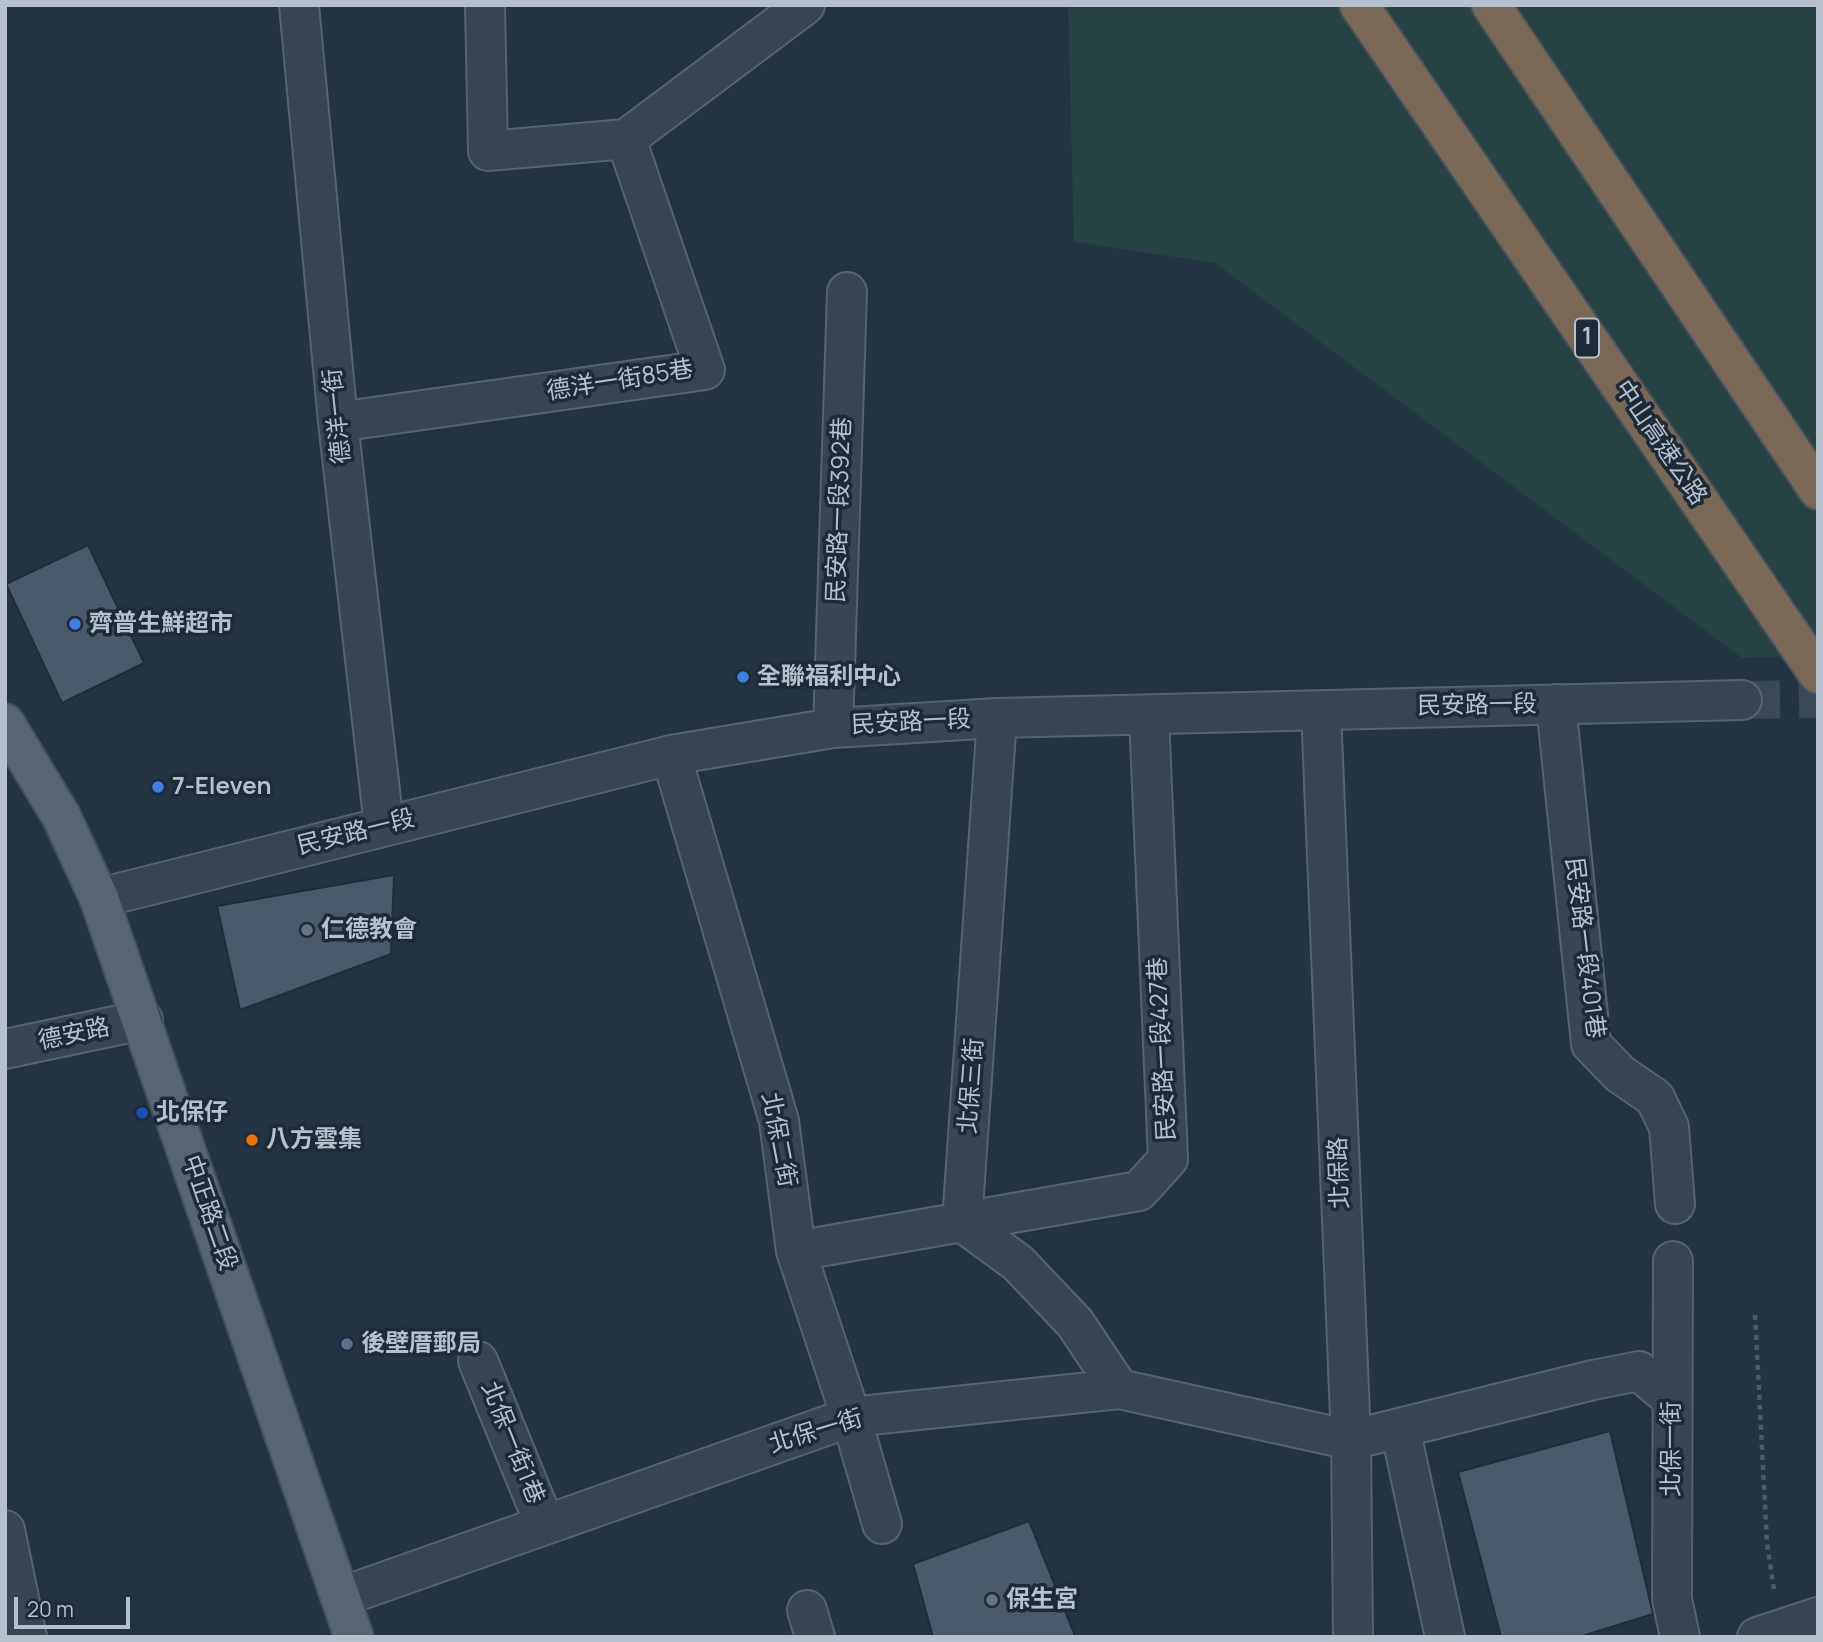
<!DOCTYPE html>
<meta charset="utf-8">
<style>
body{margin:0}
#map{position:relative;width:1823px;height:1642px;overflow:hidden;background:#243342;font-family:Manrope,sans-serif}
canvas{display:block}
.frame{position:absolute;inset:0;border:7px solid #b6c0cc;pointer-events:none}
.scale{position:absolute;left:14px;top:1597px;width:116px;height:32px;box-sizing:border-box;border:4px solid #b6c0cc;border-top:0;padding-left:9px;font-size:21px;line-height:24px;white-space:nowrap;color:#b6c0cc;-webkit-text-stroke:5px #1e2a37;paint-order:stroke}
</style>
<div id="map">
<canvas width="1823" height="1642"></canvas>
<div class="frame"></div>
<div class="scale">20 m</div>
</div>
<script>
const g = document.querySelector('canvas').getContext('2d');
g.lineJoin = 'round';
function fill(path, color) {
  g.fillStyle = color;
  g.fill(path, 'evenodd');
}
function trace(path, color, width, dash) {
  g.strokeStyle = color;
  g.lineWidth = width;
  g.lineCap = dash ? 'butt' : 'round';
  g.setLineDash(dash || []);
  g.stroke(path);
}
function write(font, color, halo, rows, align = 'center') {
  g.font = font + ' Manrope,"Noto Sans TC",sans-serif';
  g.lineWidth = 7;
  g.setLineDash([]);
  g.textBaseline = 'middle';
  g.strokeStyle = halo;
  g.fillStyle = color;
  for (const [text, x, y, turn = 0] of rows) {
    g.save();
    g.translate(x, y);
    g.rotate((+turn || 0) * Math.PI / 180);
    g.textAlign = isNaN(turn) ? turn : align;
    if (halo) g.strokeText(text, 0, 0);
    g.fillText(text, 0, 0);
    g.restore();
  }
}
const green = new Path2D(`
 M1068,5H1818V655L1742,658L1215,263L1074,242Z`);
const building = new Path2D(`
 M88,545L144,663L62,703L6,584Z
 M394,875L391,954L240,1010L217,906Z
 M1610,1431L1653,1614L1579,1637H1501L1458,1472Z
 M1029,1521L1075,1636L933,1637L913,1564Z`);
const minorTunnel = new Path2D(`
 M1742,700L1818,699`);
const path = new Path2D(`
 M1755,1315L1767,1543L1774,1590`);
const minor = new Path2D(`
 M299,5L338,422L384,826
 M485,5L488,151L626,139
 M626,139L805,5
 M338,422L705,370L626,139
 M1556,704L1591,1044L1620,1074L1655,1098L1669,1127L1675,1204
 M1321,710L1351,1440L1353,1637
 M997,718L962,1222L1018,1263L1075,1323L1119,1389
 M833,728L847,292
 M671,755L779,1121L796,1251L851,1417L882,1524
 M99,898L671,755L833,728L997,718L1742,700
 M5,1049L143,1020
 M796,1251L1139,1191L1168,1159L1149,716
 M1673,1261L1672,1599L1680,1637
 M478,1361L545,1525
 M1400,1428L1445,1637
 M5,1530L27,1637
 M341,1597L851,1417L1119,1389L1351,1440L1593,1380L1639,1371L1672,1399
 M807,1610L815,1637
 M1757,1637L1818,1617`);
const major = new Path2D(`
 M5,723L61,816L99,898L354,1637`);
const highway = new Path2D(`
 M1359,5L1818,674
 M1491,5L1818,490`);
const markers = [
 [75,624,7,"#3f7fe0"],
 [743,677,7,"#3f7fe0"],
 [158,787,7,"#3f7fe0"],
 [307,930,7,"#6b7280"],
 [142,1113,7,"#1a4fb4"],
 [252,1140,7,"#e8710a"],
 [347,1344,7,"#5c6f8a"],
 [992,1600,7,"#6b7280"]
];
const shields = [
 [1587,338,24]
];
const shieldNames = [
 ["1",1587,338]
];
const streetNames = [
 ["德洋一街85巷",620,381,-9],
 ["德洋一街",338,416,-96],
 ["中山高速公路",1660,443,56],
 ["民安路一段392巷",840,510,-88],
 ["民安路一段",1477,706,-1],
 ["民安路一段",911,723,-3],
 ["民安路一段",356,833,-14],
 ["民安路一段401巷",1584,948,83],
 ["德安路",74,1035,-12],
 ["民安路一段427巷",1163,1049,-93],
 ["北保三街",972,1086,-86],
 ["北保二街",778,1140,79],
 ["北保路",1340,1173,-92],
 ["中正路二段",209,1213,71],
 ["北保一街",816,1432,-17],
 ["北保一街1巷",512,1443,68],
 ["北保一街",1672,1449,-90]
];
const poiNames = [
 ["齊普生鮮超市",89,624],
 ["全聯福利中心",757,677],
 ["7-Eleven",172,787],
 ["仁德教會",321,930],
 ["北保仔",156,1113],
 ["八方雲集",266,1140],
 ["後壁厝郵局",361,1344],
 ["保生宮",1006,1600]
];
fill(green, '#264243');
fill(building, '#4a5a6b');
trace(building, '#202c39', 2);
trace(minorTunnel, '#3a4857', 38, [38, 19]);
trace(minor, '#57636f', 42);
trace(major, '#434e5b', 42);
trace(highway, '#44505c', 42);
trace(path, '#455e60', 4.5, [5, 5]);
trace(minor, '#394552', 38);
trace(major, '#576472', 38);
trace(highway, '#786855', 38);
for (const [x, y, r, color] of markers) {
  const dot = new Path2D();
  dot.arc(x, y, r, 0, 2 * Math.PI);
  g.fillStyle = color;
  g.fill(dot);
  trace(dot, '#1e2a37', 2.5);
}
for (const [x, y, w] of shields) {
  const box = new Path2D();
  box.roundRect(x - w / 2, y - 19.5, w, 39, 5);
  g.fillStyle = '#1e2a37';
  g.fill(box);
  trace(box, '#b6c0cc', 2);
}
write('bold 23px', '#b6c0cc', null, shieldNames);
write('24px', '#b6c0cc', '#1e2a37', streetNames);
write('bold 24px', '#b6c0cc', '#1e2a37', poiNames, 'left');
</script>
